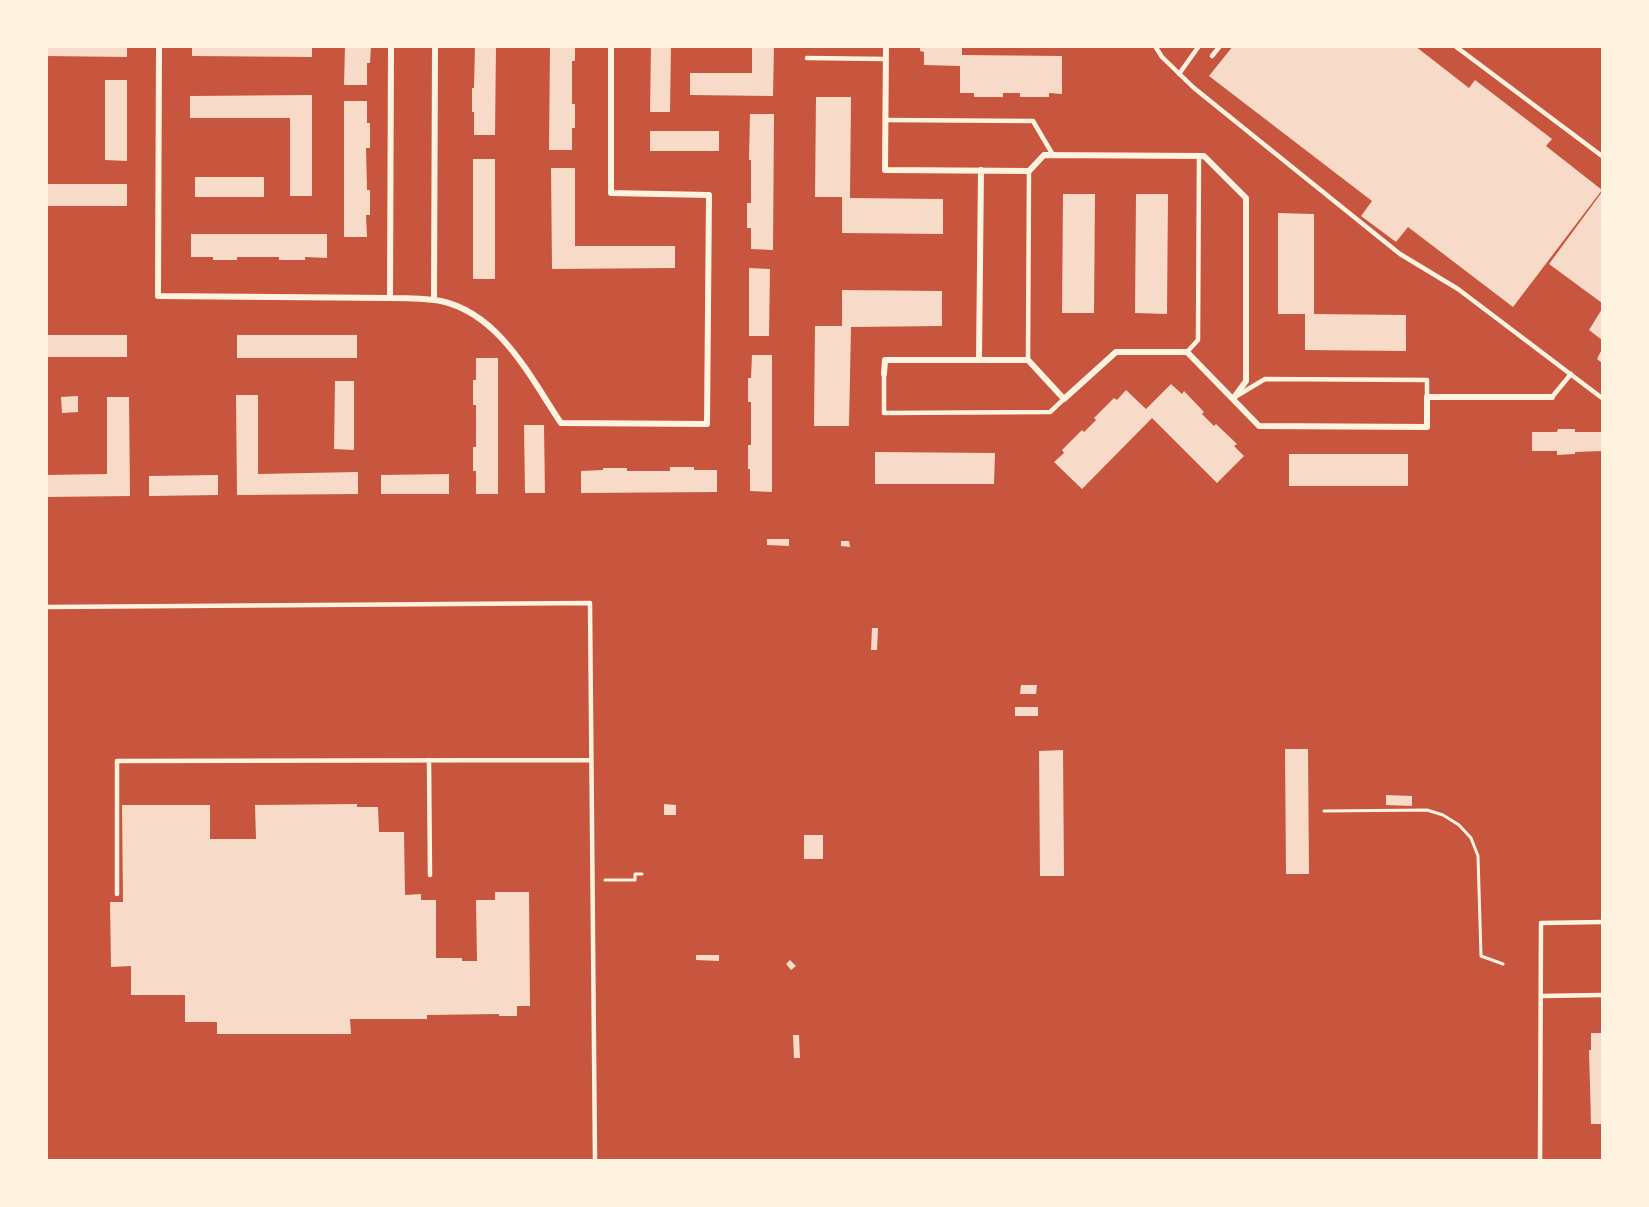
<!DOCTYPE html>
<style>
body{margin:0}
#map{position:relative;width:1649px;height:1207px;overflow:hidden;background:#c8553d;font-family:Barlow,sans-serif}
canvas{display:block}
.frame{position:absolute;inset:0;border:48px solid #fff3e0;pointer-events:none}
</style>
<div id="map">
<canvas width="1649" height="1207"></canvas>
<div class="frame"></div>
</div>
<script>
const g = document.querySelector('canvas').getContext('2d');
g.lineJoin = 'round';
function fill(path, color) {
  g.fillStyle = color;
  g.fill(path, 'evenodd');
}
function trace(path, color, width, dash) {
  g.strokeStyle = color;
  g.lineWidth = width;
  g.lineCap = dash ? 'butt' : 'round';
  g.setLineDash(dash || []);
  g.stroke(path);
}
const building = new Path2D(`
 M46,46H127V57L46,56Z
 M192,46H312V57L192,56Z
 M345,46H371L370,63H367V85H344Z
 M475,46H496L495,135H474V112H472V88H474Z
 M550,46H575V61H572V104H575V128H572V150H549Z
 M651,46H671L670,112H650Z
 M752,46H774L773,96L690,95V73H752Z
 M920,46H962V55L1062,56V94L1049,93V97H1020V93H1003V97H974V93H960V66L924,65V52L920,51Z
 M1233,46H1415L1469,88L1475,80L1552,139L1546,146L1602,190L1513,307L1408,227L1396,242L1361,216L1372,201L1209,76Z
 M105,80H127V161L105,160Z
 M312,95V196H290V118H190V96Z
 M816,97H851L850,198L943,199V234L842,233V197H815Z
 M344,101H367V123H370V148H366L367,190H370V215H366L367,237H344Z
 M750,114H774L773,250L751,249V228H747V203H751V160H749Z
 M650,131H719V151H650Z
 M473,159H495V279H473Z
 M551,168H575V246H675V268L552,269Z
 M195,177H264V197H195Z
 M46,184H127V206H46Z
 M1602,192V303L1549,264Z
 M1063,194H1095L1094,313H1062Z
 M1136,194H1168L1167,314L1135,313Z
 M1278,213L1314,214V314L1406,315V351L1305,350V314H1278Z
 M191,234H327V258L305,257V260H279V257H237V260H213V257H191Z
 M749,268L770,269L769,336H749Z
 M842,290L942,291V326L851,327L849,426H814L815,326H842Z
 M1602,309V340L1589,330Z
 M46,335H127V357H46Z
 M237,335H357V358H237Z
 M1602,349V363L1597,359Z
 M752,355H772V492L750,491V469H748V445H751V402H748V378H751Z
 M476,358H498V494H476V471H473V447H476V405H473V380H476Z
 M335,381H354V450L334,449Z
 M1171,384L1182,394L1184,391L1204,412L1202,414L1214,426L1216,424L1237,444L1234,446L1244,456L1217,483L1152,418L1082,489L1054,462L1064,453L1062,450L1082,430L1084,432L1096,420L1094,418L1114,398L1117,400L1126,390L1146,409Z
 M236,395H258V474L358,472V494L237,495Z
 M78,396V412L62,413L61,397Z
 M107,397H129L130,496L46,497V475L107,474Z
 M524,425H544L545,493H525Z
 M1558,429H1575V432H1602V451L1575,452V454L1557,455V451H1532V432H1557Z
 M875,452L995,453L994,484H875Z
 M1289,454H1408V486H1289Z
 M670,467H694V470H717V492L581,493V471L603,470V468H627V471H670Z
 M449,474V494H381V475Z
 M218,475V495L149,496V476Z
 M767,539H789V546L767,545Z
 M841,541H849L850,547L841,546Z
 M872,628H878L877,650H871Z
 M1021,685H1037L1036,694H1020Z
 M1015,707H1038V716H1015Z
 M1285,749H1308L1309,874H1286Z
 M1063,750L1064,876H1040L1039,751Z
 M1386,795L1412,796V806L1386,805Z
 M357,804V807H378L379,832H404L405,895L421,894V900H436V958H462V961H477L476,900H495V892H529L530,1006H517V1016H499V1014L427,1015V1019H350L351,1034H217V1022H185V995H131V966L111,967L110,902H123L122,805H210V839H256L255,805Z
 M664,804L676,805V815H664Z
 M804,835H823V859H804Z
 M696,955H719V961L696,960Z
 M790,960L796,966L791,970L786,964Z
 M1591,1033H1602V1124H1591L1589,1050H1591Z
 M793,1035H799L800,1058H794Z`);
const path = new Path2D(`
 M1324,811L1427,810L1443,815L1459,825L1471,838L1478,856L1481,956L1503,964
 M605,880H635V874H642`);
const service = new Path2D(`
 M1155,46L1162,57L1194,88L1400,254L1458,289L1602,398
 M1455,46L1602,156
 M1212,56L1220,46
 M807,58L886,59
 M1179,74L1199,46
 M885,120L1033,121L1053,155
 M1187,352L1198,340L1199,156
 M1028,360L1029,171
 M884,374V413L1050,412L1064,399
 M1235,397L1265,379L1427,380V397
 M1552,397L1571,374
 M46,607L590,603L595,1160
 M429,760L430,875
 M117,894V761L591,760
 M1541,996L1602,995
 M1540,1160L1541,923L1602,922`);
const minor = new Path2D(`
 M159,46L158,296L390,298C407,298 424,298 441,301C500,314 530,377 561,423L707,424L709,195L611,193V46
 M886,46L885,170L1029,171L1044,155L1204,156L1246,198V381L1233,399
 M390,298L391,46
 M434,300L435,46
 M979,360L981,170
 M884,374L885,360H1028L1064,399L1116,352H1187L1259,426L1427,427V397H1552`);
fill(building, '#f7dbc8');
trace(path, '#fff3e0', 3);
trace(service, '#fff3e0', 4.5);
trace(minor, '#fff3e0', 6);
</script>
